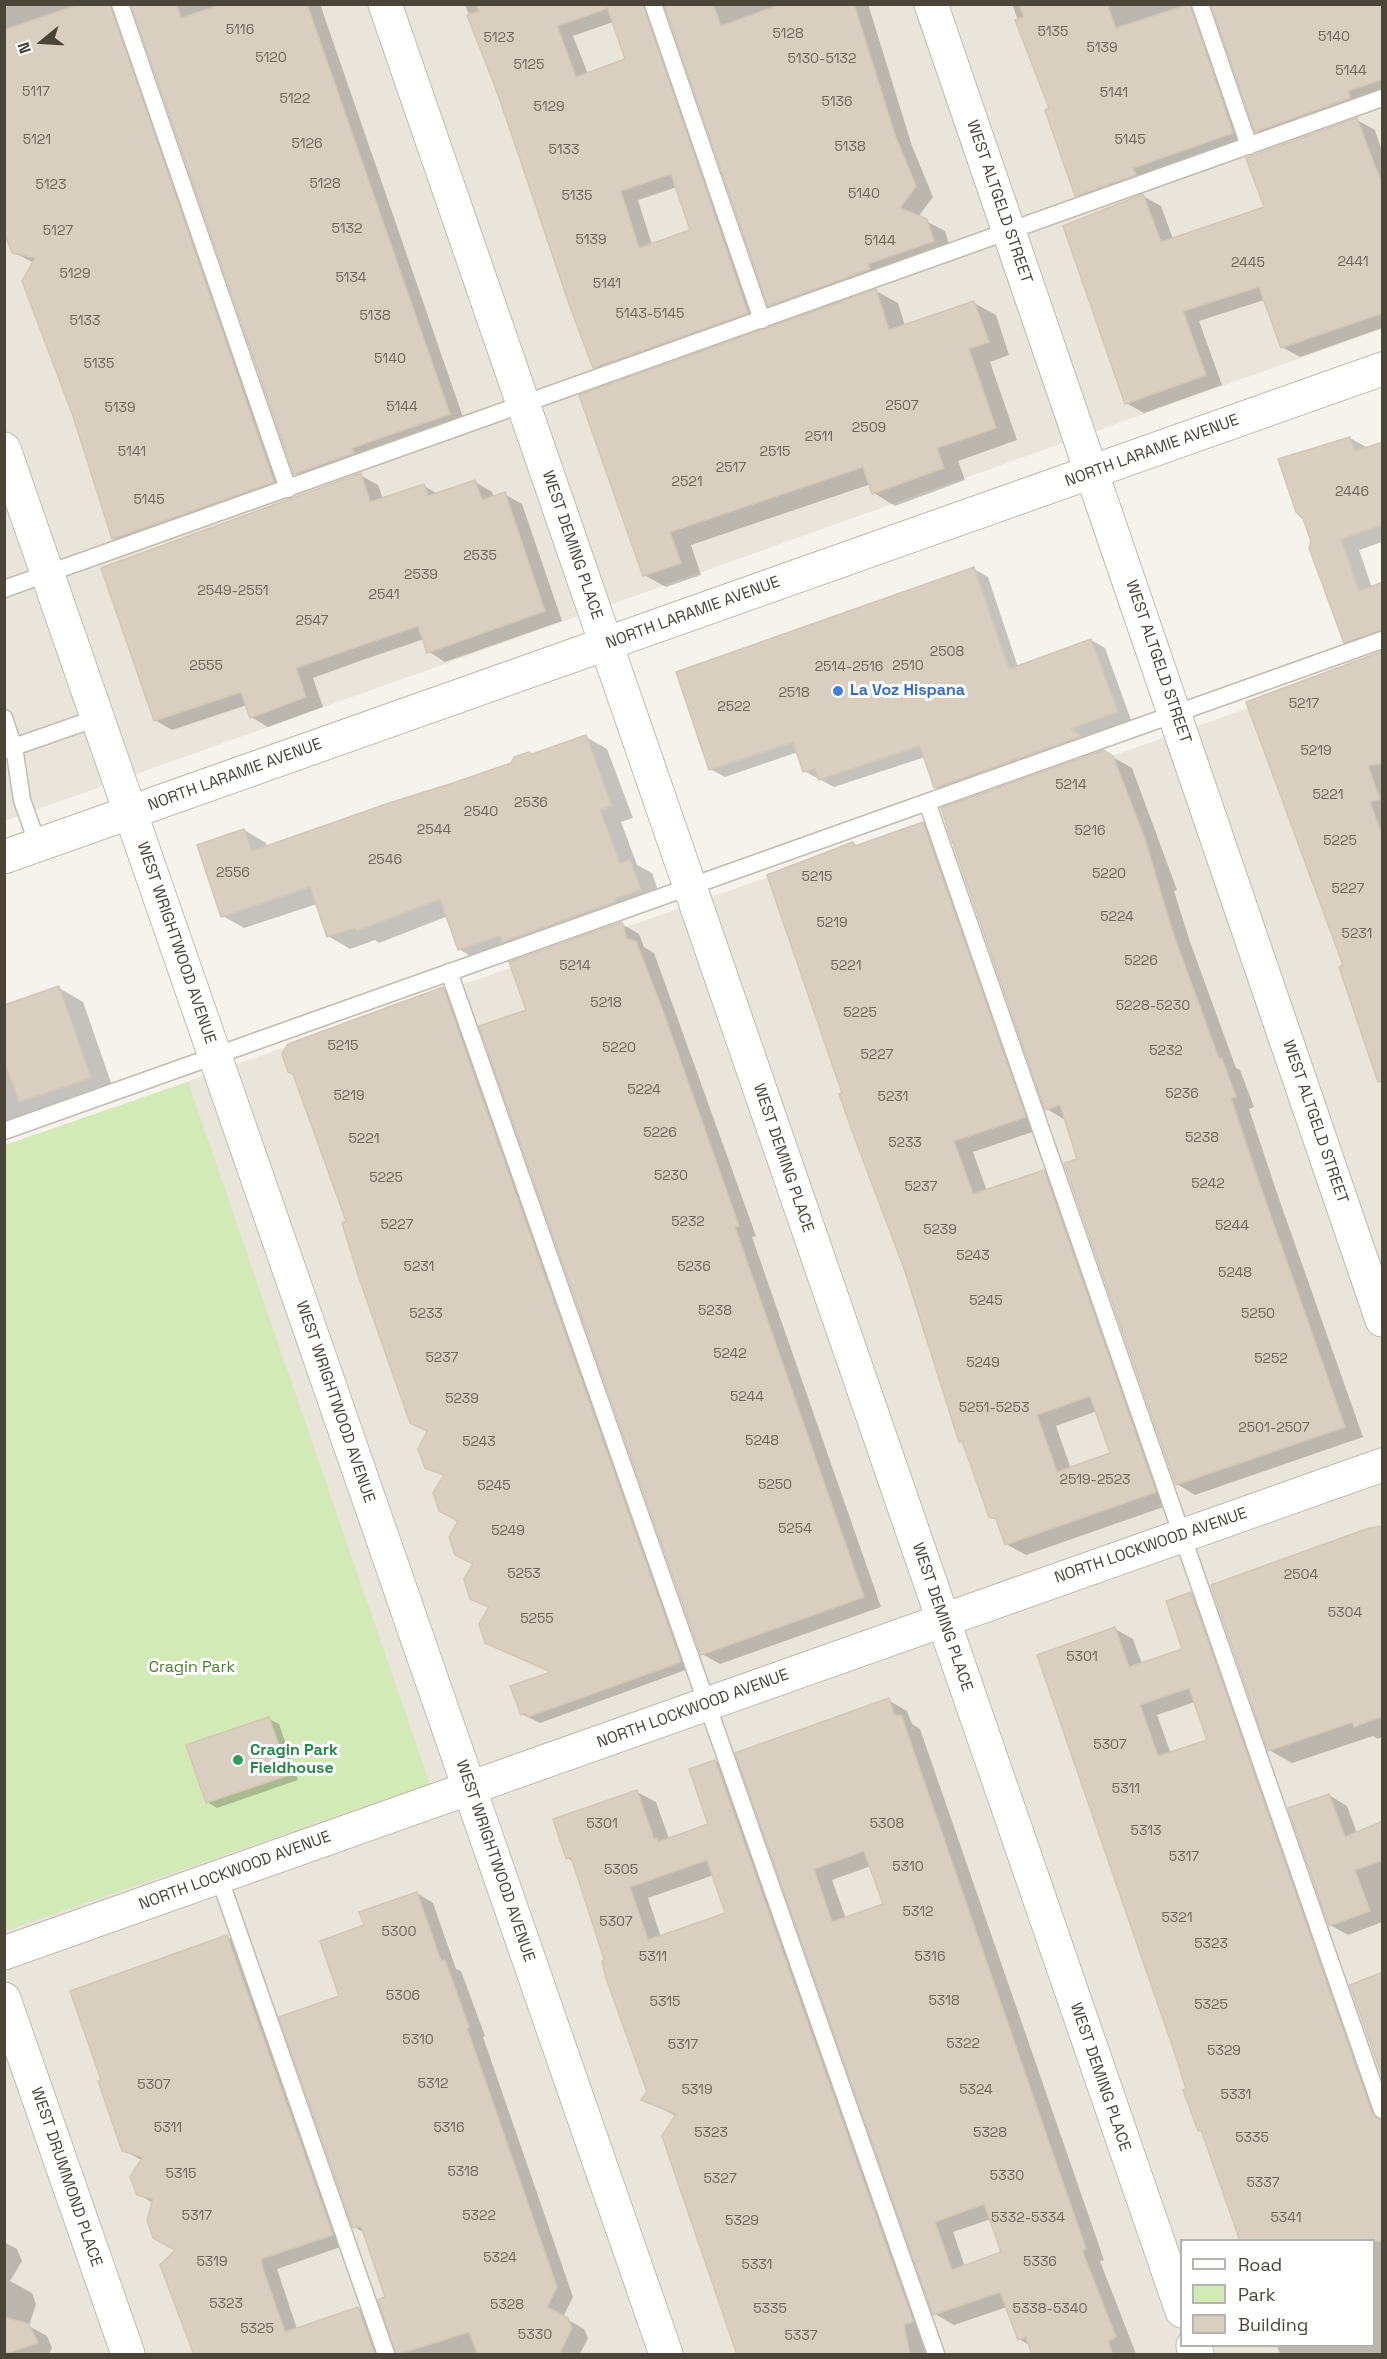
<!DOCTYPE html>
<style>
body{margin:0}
#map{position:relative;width:1387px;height:2359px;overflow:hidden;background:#f6f3ec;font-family:"Space Grotesk",sans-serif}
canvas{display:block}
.frame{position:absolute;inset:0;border:6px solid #4b4439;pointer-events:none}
.legend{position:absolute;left:1180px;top:2239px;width:195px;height:108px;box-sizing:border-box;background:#fff;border:2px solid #b7b4b0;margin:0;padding:8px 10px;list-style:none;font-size:18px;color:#4b4439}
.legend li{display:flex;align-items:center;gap:12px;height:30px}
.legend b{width:30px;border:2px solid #b7b4b0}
.north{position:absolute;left:12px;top:12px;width:60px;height:60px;-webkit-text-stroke:4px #fff;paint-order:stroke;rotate:252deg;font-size:16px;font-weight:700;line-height:24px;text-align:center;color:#4b4439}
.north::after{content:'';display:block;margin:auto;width:21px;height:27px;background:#4b4439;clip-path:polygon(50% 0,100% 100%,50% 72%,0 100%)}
</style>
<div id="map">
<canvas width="1387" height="2359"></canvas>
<div class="frame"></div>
<ul class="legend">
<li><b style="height:8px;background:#fff"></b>Road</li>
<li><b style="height:16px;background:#d2eab5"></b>Park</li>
<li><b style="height:16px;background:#d8cfc1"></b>Building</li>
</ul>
<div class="north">N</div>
</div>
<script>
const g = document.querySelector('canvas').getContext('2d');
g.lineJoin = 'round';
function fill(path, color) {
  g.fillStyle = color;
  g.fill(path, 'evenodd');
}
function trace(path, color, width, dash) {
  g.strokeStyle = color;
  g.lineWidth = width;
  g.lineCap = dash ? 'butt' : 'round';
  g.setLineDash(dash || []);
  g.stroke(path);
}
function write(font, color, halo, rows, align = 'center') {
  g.font = font + ' "Space Grotesk",sans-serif';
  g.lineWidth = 6;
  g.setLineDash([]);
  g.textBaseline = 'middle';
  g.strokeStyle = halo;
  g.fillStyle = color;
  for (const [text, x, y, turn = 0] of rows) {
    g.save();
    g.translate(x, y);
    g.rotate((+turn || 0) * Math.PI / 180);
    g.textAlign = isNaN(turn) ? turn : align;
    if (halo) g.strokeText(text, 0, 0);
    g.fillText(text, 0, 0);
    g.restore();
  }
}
const residential = new Path2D(`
 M4,5H1382V329L5,821Z
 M1382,661V2354H5L4,1146ZM1182,2240H1374V2346H1182Z`);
const green = new Path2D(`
 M188,1082L430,1784L5,1931V1145Z`);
const shadow = new Path2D(`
 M4,4H131L126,11L290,491L130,548L114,538L34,263L13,252L4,209Z
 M133,4H320L465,423L311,483L295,473Z
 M465,4H868L912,146L933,197L918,217L945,231L951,251L787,315L769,305L666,5L660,12L765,323L612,377L594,367ZM613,22L627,60L588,74L573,36ZM677,187L692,231L652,245L638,200Z
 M1012,4H1382V95L1274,141L1257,131L1213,5L1209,8L1250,143L1094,206L1076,195L1051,109Z
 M1357,120L1375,130L1382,151V328L1300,357L1282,347L1264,300L1199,321L1222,385L1144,413L1126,403L1084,217L1143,196L1161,206L1173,239L1266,207Z
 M876,291L898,303L905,326L974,303L996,315L1009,355L990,362L1017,440L958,461L965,480L895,506L874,493L871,484L691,545L701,575L666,587L644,575L581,396Z
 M1350,438L1368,448L1382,443V542L1359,550L1372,588L1382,584V646L1364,652L1345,641L1310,548Z
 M360,475L378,485L383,499L424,486L438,494L475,482L492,492L494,497L504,494L522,504L562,621L445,662L428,651L424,639L357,662L313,678L323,707L268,727L251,717L247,705L172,730L155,720Z
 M974,569L988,577L1018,667L1091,640L1105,648L1131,720L1083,738L1094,744L950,795L935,787L925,757L834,787L804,771L798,752L725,777L710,769Z
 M1382,653V1083L1345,966L1248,702Z
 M586,737L607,749L633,818L621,822L637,865L652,873L662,902L480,962L459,949L448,916L379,943L375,940L350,949L328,936L317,904L244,928L223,916L244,830L266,843L267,847L451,786Z
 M1104,752L1132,768L1177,890L1174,891L1190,942L1236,1068L1240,1070L1254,1107L1249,1109L1278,1196L1363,1437L1195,1495L1177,1484L1065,1120L1047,1109Z
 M923,823L942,834L1044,1128L973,1152L987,1191L1044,1171L1063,1183L1175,1503L1026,1555L1006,1544L998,1520L990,1516L965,1443L960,1441L906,1271L844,1094L853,843L858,846ZM1097,1411L1112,1454L1071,1469L1056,1426Z
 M622,924L639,934L644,947L654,953L756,1236L752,1237L881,1607L720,1664L702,1654L528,1011Z
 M59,988L83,1002L114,1091L4,1133V1006Z
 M443,989L454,996L691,1668L540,1723L522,1714L554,1673L498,1648L490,1608L483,1605L475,1564L460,1521L451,1476L426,1467L428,1432L348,1222Z
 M1382,1532V1737L1378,1739L1373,1736L1292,1763L1269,1750Z
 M1191,1594L1209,1604L1382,2104V2354H1280L1277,2346H1374V2240L1199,2130L1188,2090L1115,1629L1133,1639L1142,1664L1184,1650ZM1195,1702L1209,1741L1171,1754L1157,1715Z
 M888,1700L907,1711L912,1724L920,1729L1104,2260L1100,2261L1136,2354H1034L1031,2346L1019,2339L1007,2307L954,2325L935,2314L737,1754ZM871,1866L885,1905L846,1919L832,1880ZM991,2219L1003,2253L965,2267L953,2232Z
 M269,1719L279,1724L298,1780L217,1808L207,1802Z
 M715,1761L734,1772L926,2354H738L676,2116L644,2100L649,2092L574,1862L567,1858L637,1792L656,1802L669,1839L710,1825ZM714,1875L727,1914L661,1937L648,1898Z
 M1329,1795L1347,1806L1357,1833L1382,1823V1922L1348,1935L1330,1925Z
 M417,1893L433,1903L456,1969L461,1971L485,2036L483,2037L573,2297L563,2317L584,2329L588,2338L580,2354H397L387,2298L365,2233L354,2227L341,1997L366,1926Z
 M227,1937L244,1947L349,2244L277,2269L297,2329L358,2308L375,2318L388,2354H195L177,2250L153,2203L138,2194L143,2161L123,2150Z
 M4,2242L17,2249L22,2261L10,2281L32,2293L36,2304L29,2326L47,2336L52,2348L49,2354H4Z`);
const building = new Path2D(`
 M80,4H110L274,482L112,539L73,416L22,281L35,258L12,253L4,232V30Z
 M131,4H176L181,18L223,4H307L450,414L352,448L354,453L294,474Z
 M476,4H605L606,9L557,26L576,77L625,59L606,4H643L748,313L593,368L569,304L498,94L467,15L479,11ZM671,174L690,230L639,248L621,191Z
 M664,4H713L721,26L782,4H854L895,135L916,186L900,208L927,219L934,241L868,264L870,269L768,306Z
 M1019,4H1107L1116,28L1190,4L1233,133L1133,168L1136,175L1075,196L1045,110L1049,108L1015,20L1024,17Z
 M1211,4H1383V79L1348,91L1350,98L1255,132Z
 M1357,118L1383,187V313L1281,348L1259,287L1183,311L1206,375L1125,404L1063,226L1143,194L1161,242L1264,207L1246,158Z
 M876,289L889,330L974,301L989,342L969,349L996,428L937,448L944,468L872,494L863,467L670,532L681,563L643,576L579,395Z
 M1350,437L1355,451L1383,442V525L1341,539L1359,591L1383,582V630L1344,643L1309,548L1311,541L1303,519L1296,512L1278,459Z
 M361,473L370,502L424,484L428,496L475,480L482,500L505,492L545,611L427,653L418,626L339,653L296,668L306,697L250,718L241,692L154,721L101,568Z
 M974,567L1009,669L1091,639L1118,712L1071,729L1082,736L934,788L920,746L819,780L815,769L803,772L793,742L709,770L676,672Z
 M1383,651V763L1368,766L1380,799L1370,802L1383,838V1081L1378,1082L1339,967L1343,965L1246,702Z
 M586,735L612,806L600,810L620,863L630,859L641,890L614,899L615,902L502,942L500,936L458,950L440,899L357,931L355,928L327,937L310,887L221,917L197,845L244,829L252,851L392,802L450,784L511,763L514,757L529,752L532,754Z
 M1104,750L1113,756L1145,839L1172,930L1219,1059L1222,1058L1236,1097L1231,1098L1260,1185L1345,1427L1176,1485L1064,1163L1077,1159L1060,1105L1045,1110L941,808Z
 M923,822L1026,1117L954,1141L973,1194L1044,1170L1156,1492L1005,1545L996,1519L989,1517L962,1441L959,1442L905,1271L855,1139L839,1094L842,1093L767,875L853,842L855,846ZM1090,1396L1110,1453L1057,1472L1037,1415Z
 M622,922L627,939L636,941L663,1011L739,1226L735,1227L864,1597L701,1655L479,1026L526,1010L509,962Z
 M59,986L91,1078L19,1102L4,1061V1005Z
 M443,987L681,1662L528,1717L526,1713L521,1715L510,1686L551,1672L485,1643L479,1624L489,1607L470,1599L464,1579L473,1564L455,1555L449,1537L458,1521L439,1511L433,1493L444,1475L425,1468L418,1449L427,1431L410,1423L358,1275L342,1223L346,1221L293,1074L288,1072L282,1054L288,1044Z
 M1383,1526V1716L1354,1727L1353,1722L1268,1751L1211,1585L1369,1528Z
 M1191,1592L1372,2113L1376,2118L1383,2120V2241H1240L1201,2130L1198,2131L1183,2090L1186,2089L1173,2048L1037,1655L1115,1627L1129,1667L1182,1649L1166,1601ZM1189,1688L1207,1740L1158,1756L1140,1705Z
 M889,1698L894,1714L902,1716L906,1729L1086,2249L1082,2250L1116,2337L1108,2341L1113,2355H1032L1026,2337L1018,2340L1000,2292L933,2315L735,1753ZM864,1851L883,1904L832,1922L814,1869ZM984,2204L1001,2252L952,2270L935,2222Z
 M269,1717L289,1775L206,1803L186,1745Z
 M715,1760L913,2321L904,2325L910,2355H737L662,2136L676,2114L641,2100L647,2092L607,1981L602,1962L604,1959L571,1857L566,1859L553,1819L637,1790L654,1839L657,1838L658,1842L708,1824L689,1769ZM707,1860L725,1913L648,1940L630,1887Z
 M1329,1794L1345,1837L1383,1821V1860L1355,1870L1370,1911L1329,1926L1288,1808Z
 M417,1892L441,1961L445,1960L469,2027L467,2028L557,2287L547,2307L568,2318L572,2328L559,2355H478L469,2332L396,2355L378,2300L385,2297L361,2226L353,2228L279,2017L339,1996L320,1941L364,1925L359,1912Z
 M227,1935L333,2235L261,2259L263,2269L285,2332L358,2307L375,2355H194L160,2265L175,2250L153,2238L147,2220L153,2199L137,2195L130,2177L143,2157L122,2151L98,2081L101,2080L70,1991Z
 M1383,1972V2079L1350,1985Z
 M4,2317L29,2324L38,2343L4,2354Z`);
const service = new Path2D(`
 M120,4L288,489
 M653,4L762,320
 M1200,4L1249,146
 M4,589L1382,98
 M4,718L14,747L22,800L38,845
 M5,750L97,718
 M927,802L1382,2110
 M449,972L936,2354
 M4,1131L1382,640
 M219,1877L386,2354`);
const minor = new Path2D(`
 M385,4L1182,2311
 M931,4L1382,1320
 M4,449L666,2354
 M4,1953L1382,1465
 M4,1999L128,2354
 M1193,2346L1197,2354`);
const tertiary = new Path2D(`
 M4,857L1382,369`);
const markers = [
 [838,691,6,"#3f7fe0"],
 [238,1760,6,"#2e9e5b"]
];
const numberNames = [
 ["5116",240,30],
 ["5135",1053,32],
 ["5128",788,34],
 ["5140",1334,37],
 ["5123",499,38],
 ["5139",1102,48],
 ["5120",271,58],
 ["5130-5132",822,59],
 ["5125",529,65],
 ["5144",1351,71],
 ["5117",36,92],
 ["5141",1114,93],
 ["5122",295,99],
 ["5136",837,102],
 ["5129",549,107],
 ["5121",37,140],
 ["5145",1130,140],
 ["5126",307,144],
 ["5138",850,147],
 ["5133",564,150],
 ["5128",325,184],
 ["5123",51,185],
 ["5140",864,194],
 ["5135",577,196],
 ["5132",347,229],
 ["5127",58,231],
 ["5139",591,240],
 ["5144",880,241],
 ["2441",1353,262],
 ["2445",1248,263],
 ["5129",75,274],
 ["5134",351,278],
 ["5141",607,284],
 ["5143-5145",650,314],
 ["5138",375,316],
 ["5133",85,321],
 ["5140",390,359],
 ["5135",99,364],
 ["2507",902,406],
 ["5144",402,407],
 ["5139",120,408],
 ["2509",869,428],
 ["2511",819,437],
 ["5141",132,452],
 ["2515",775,452],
 ["2517",731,468],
 ["2521",687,482],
 ["2446",1352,492],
 ["5145",149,500],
 ["2535",480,556],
 ["2539",421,575],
 ["2549-2551",233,591],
 ["2541",384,595],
 ["2547",312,621],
 ["2508",947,652],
 ["2555",206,666],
 ["2510",908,666],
 ["2514-2516",849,667],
 ["2518",794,693],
 ["5217",1304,704],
 ["2522",734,707],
 ["5219",1316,751],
 ["5214",1071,785],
 ["5221",1328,795],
 ["2536",531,803],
 ["2540",481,812],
 ["2544",434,830],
 ["5216",1090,831],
 ["5225",1340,841],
 ["2546",385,860],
 ["2556",233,873],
 ["5220",1109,874],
 ["5215",817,877],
 ["5227",1348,889],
 ["5224",1117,917],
 ["5219",832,923],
 ["5231",1357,934],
 ["5226",1141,961],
 ["5214",575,966],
 ["5221",846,966],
 ["5218",606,1003],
 ["5228-5230",1153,1006],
 ["5225",860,1013],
 ["5215",343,1046],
 ["5220",619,1048],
 ["5232",1166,1051],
 ["5227",877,1055],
 ["5224",644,1090],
 ["5236",1182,1094],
 ["5219",349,1096],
 ["5231",893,1097],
 ["5226",660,1133],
 ["5238",1202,1138],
 ["5221",364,1139],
 ["5233",905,1143],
 ["5230",671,1176],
 ["5225",386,1178],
 ["5242",1208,1184],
 ["5237",921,1187],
 ["5232",688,1222],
 ["5227",397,1225],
 ["5244",1232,1226],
 ["5239",940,1230],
 ["5243",973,1256],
 ["5231",419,1267],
 ["5236",694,1267],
 ["5248",1235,1273],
 ["5245",986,1301],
 ["5238",715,1311],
 ["5233",426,1314],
 ["5250",1258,1314],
 ["5242",730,1354],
 ["5237",442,1358],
 ["5252",1271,1359],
 ["5249",983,1363],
 ["5244",747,1397],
 ["5239",462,1399],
 ["5251-5253",994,1408],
 ["2501-2507",1274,1428],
 ["5248",762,1441],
 ["5243",479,1442],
 ["2519-2523",1095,1480],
 ["5250",775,1485],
 ["5245",494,1486],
 ["5254",795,1529],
 ["5249",508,1531],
 ["5253",524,1574],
 ["2504",1301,1575],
 ["5304",1345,1613],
 ["5255",537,1619],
 ["5301",1082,1657],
 ["5307",1110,1745],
 ["5311",1126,1789],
 ["5301",602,1824],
 ["5308",887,1824],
 ["5313",1146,1831],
 ["5317",1184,1857],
 ["5310",908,1867],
 ["5305",621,1870],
 ["5312",918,1912],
 ["5321",1177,1918],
 ["5307",616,1922],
 ["5300",399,1932],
 ["5323",1211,1944],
 ["5311",653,1957],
 ["5316",930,1957],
 ["5306",403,1996],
 ["5318",944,2001],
 ["5315",665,2002],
 ["5325",1211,2005],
 ["5310",418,2040],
 ["5322",963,2044],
 ["5317",683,2045],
 ["5329",1224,2051],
 ["5312",433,2084],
 ["5307",154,2085],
 ["5319",697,2090],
 ["5324",976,2090],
 ["5331",1236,2095],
 ["5311",168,2128],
 ["5316",449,2128],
 ["5323",711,2133],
 ["5328",990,2133],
 ["5335",1252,2138],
 ["5318",463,2172],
 ["5315",181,2174],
 ["5330",1007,2176],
 ["5327",720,2179],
 ["5337",1263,2183],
 ["5317",197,2216],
 ["5322",479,2216],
 ["5332-5334",1028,2218],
 ["5341",1286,2218],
 ["5329",742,2221],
 ["5324",500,2258],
 ["5319",212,2262],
 ["5336",1040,2262],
 ["5331",757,2265],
 ["5323",226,2304],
 ["5328",507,2305],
 ["5335",770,2309],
 ["5338-5340",1050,2309],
 ["5325",257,2329],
 ["5330",535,2335],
 ["5337",801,2336]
];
const streetNames = [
 ["WEST ALTGELD STREET",999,202,71],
 ["NORTH LARAMIE AVENUE",1152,451,-20],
 ["WEST DEMING PLACE",572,545,71],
 ["NORTH LARAMIE AVENUE",693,613,-20],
 ["WEST ALTGELD STREET",1158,662,71],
 ["NORTH LARAMIE AVENUE",235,775,-20],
 ["WEST WRIGHTWOOD AVENUE",176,943,71],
 ["WEST ALTGELD STREET",1315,1122,71],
 ["WEST DEMING PLACE",783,1158,71],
 ["WEST WRIGHTWOOD AVENUE",335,1402,71],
 ["NORTH LOCKWOOD AVENUE",1151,1546,-19],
 ["WEST DEMING PLACE",942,1617,71],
 ["NORTH LOCKWOOD AVENUE",693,1709,-20],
 ["WEST WRIGHTWOOD AVENUE",495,1861,71],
 ["NORTH LOCKWOOD AVENUE",235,1871,-20],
 ["WEST DEMING PLACE",1100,2077,71],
 ["WEST DRUMMOND PLACE",66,2177,71]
];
const shopNames = [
 ["La Voz Hispana",850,691]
];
const parkNames = [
 ["Cragin Park",192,1668]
];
const leisureNames = [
 ["Cragin Park",250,1751],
 ["Fieldhouse",250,1769]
];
fill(residential, '#eae5da');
fill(green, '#d2eab5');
fill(shadow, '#0003');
fill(building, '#d8cfc1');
trace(building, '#d3c7b4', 1.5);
trace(service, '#c2bbae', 19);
trace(minor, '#c2bbae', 35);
trace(tertiary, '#c2bbae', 35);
trace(service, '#fff', 16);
trace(minor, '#fff', 33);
trace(tertiary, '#fff', 33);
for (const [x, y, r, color] of markers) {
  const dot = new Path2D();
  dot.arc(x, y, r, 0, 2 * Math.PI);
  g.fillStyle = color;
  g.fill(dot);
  trace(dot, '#fff', 2);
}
write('14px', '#6e675b', null, numberNames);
write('16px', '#4b4439', '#fff', streetNames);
write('bold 16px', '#366cbe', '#fff', shopNames, 'left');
write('16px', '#4a7f2a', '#fff', parkNames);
write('bold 16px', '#27864d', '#fff', leisureNames, 'left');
</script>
